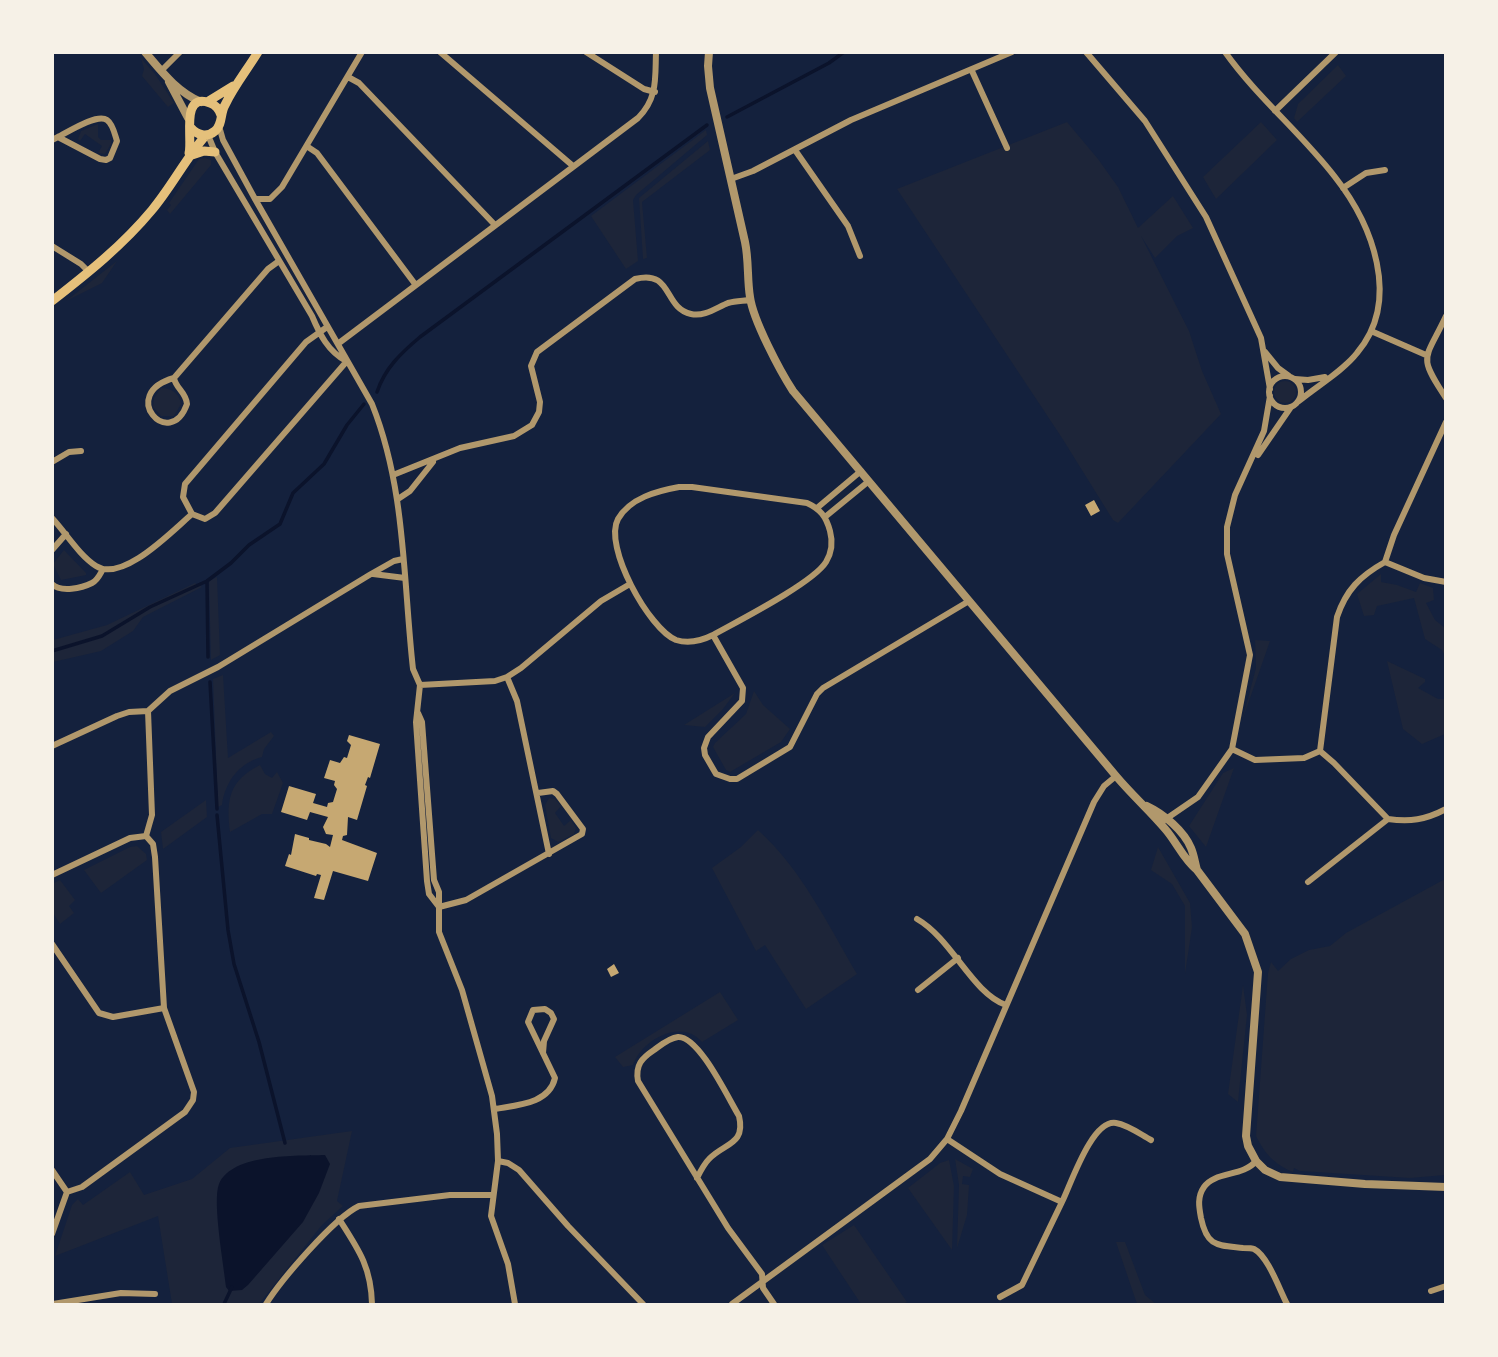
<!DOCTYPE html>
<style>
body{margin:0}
#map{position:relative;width:1498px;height:1357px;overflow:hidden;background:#14213d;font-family:Poppins,sans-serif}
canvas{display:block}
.frame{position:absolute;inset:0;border:54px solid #f6f1e7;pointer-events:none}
</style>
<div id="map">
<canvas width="1498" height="1357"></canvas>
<div class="frame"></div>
</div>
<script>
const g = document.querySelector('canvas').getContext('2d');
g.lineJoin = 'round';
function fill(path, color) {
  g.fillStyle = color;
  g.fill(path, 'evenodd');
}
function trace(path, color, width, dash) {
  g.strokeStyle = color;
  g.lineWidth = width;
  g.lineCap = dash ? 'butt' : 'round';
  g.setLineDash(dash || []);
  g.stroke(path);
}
const green = new Path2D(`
 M141,58L155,74L174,103L168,107L142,76L144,69Z
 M1338,65L1346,76L1297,122L1294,118L1298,104Z
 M1067,122L1098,159L1118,187L1138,228L1173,196L1193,228L1177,236L1155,258L1141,236L1189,331L1202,371L1221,414L1118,523L1113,520L1062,438L897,189Z
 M1261,122L1277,140L1216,199L1203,177Z
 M98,124V137L101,140H111V144L105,154L98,153L102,146L85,134L80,141L78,139L81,131Z
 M706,130L707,135L636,195L633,200L638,261L626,269L591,216Z
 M708,141L710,150L642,202L647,258L643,259L639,198Z
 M205,158L211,160V165L170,214L167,210L171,205L169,203L199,159Z
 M117,261L102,283L66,301Z
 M1274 392a11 11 0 1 1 22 0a11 11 0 1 1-22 0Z
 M161,388C172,388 179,393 181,404L174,416H161L153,407L154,398Z
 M64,550L86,573V575L61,580L53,564Z
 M1381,574V582L1397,585L1416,592L1420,583L1433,588L1434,600L1426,603L1435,620L1445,628V656L1442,650L1425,639L1414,598L1377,606L1374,615L1364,616L1357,594Z
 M217,577L220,655L211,660L209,581Z
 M195,583L202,587L143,617L133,631L101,651L53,662V640L107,625Z
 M1255,640L1270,641L1242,721L1256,668Z
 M1387,661L1425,679V682L1418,688L1438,699H1445V734L1422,744L1403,729Z
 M223,675L228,758L271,732L274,736L264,749L262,757C239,763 225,782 222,805L218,807L213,679Z
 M754,691L763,705L790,729L781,742L730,772L726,770L713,747L715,743L746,714Z
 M735,693L723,709L705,727L684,725Z
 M260,765L265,774L272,778L277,772L283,783L272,814H262L230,832C226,799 229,781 260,765Z
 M1234,768L1206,847L1189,826L1223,773Z
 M549,798L555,799L561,806L555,813L564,826L571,820L576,828L574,834L558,842L551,838L545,805Z
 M206,800L207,817L163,849L161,832Z
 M758,830C802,870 827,923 857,974L806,1009L765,945L756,951L712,868L741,847Z
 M137,846L146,854L147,860L101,893L84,870L130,847Z
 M1158,847L1190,903L1192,927L1185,974V906L1172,884L1151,870Z
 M1445,879V1175L1410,1178L1300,1171L1294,1168L1293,1172C1274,1164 1265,1154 1256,1136L1268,973L1271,962L1278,971L1291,959L1309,950L1330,946L1346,933Z
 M60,880L75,900L69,906L74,913L60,924L53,913L52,884Z
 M1243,985L1247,1015L1238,1102L1228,1094Z
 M720,992L738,1020L702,1042C682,1018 642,1039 633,1065L623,1067L615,1057Z
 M352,1131L337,1201L343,1206L322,1225L259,1304H172L158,1216L55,1256L72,1205L78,1199L83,1205L130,1172L144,1195L192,1179L230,1148Z
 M955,1159L973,1169L970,1177L963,1176L962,1184L969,1185L967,1215L957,1248L959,1185Z
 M949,1160L954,1186L952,1250L908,1188L940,1163Z
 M854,1225L907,1302L903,1304H861L822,1245Z
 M1116,1242H1125L1145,1295L1156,1304H1137Z`);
const water = new Path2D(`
 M325,1155L330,1164L319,1193L303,1222L248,1285L242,1290L229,1291L226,1287C224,1266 212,1201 219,1184C232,1153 297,1156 325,1155Z`);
const stream = new Path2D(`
 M727,117L829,63L844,52
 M377,392C385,368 401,353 420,337L707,125
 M207,581L208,657
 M52,651L102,636L150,607L207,581L231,563L249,545L280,524L293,493L324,464L347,425L364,404
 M210,682L217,809
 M217,815L228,930L234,964L259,1042L285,1143
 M224,1304L232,1287`);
const building = new Path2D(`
 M1094,500L1100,511L1091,516L1085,505Z
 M349,735L380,744L370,778L368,777L365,785L367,786L357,820L348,817L347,835L343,836L342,840L377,853L368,881L333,871L324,900L314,898L321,875L317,874L316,876L285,866L289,854L291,855L295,834L309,838V840L326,844L330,847L333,835L326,834L323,827L328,817L310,812L307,820L281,812L289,786L316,794L313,803L327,807L328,803L333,802L337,789L334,785L335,781L324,778L330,760L340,763L344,757L347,758L351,745L347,741Z
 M614,964L619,973L611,977L607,969Z`);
const minor = new Path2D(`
 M440,52L573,166
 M586,52L644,89L655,92
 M1086,52L1145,121L1206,217L1261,338L1270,389
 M1225,52C1257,97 1301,133 1335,177C1372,224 1402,300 1357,353C1343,371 1317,386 1299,401
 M161,71L180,52
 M972,71L1007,148
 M348,77L359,83L495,225
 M1275,111L1336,52
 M219,126L223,140L255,199L372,404C406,489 403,580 413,669L420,685L416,722L427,881L429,894L439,907
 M208,135L215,152L312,316C320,335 328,351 346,361
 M52,140L58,137C68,132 97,113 107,120C113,124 115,135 117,141L110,158L106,160L100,159L58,137
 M308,147L317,153L415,284
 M795,150L848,226L860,256
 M731,179L753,171L851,120L1012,52
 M1343,188L1366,173L1385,170
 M255,199H270L282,187L362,52
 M52,246L81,264L89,272
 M1446,316C1425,361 1417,354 1446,398
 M327,327L306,342L185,484L183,497L192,514L205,519L215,513L347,361
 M1371,331L1426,355
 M339,343L638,118C658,98 655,78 656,52
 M1265,352L1278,368L1289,376
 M1269 392a16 16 0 1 1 32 0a16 16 0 1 1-32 0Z
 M174,378C176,389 186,392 187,404C170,452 117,394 174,378L268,269L279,261
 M1295,379L1308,380L1325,377
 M1258,455L1291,407
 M52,462L69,452L81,451
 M393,475L460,448L514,436L532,425L539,412L540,402L531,366L537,352L635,279C673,269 663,308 691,314C704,317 716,308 728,303C735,301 743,301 750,300
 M679,487H692L807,503C820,509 826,516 830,531C833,542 832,552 826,562C813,583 738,621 713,635C701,641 689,644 676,640C649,629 603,546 618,519C630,498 657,491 679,487Z
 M398,499L410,491L433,462
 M817,508L861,471
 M825,517L869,481
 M52,518C66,533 79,555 96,566C123,583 173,530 192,514
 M52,550L66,534
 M1385,562L1424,578L1446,582
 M373,574L405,578
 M52,584C61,593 82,588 92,583C98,580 100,574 103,569
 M713,635L743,688L742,701L708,737L704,748L705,755L716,774L730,779H737L790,747L817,694L823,688L969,601
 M507,677L517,701L549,854
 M420,685L495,681L507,677L521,668L601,601L630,584
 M418,713L422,722L434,880L439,892V932L462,990L492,1096L497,1134L498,1161L491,1216L508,1264L515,1304
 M52,746L117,716L129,712L148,711L170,691L218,667L371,574L394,561L403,559
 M1232,749L1255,760L1304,758L1320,751
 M1320,751L1337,617C1346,590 1360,576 1385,562L1394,535L1446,422
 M1320,751L1334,763L1388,819C1410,822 1425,820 1446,809
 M1163,821L1198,797L1232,749L1250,655L1227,554V527L1235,495L1264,431L1270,396
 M52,875L130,838L146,836
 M1308,882L1388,819
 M439,907L466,900L582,834L583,829L557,794L553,791L538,793
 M917,919C952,939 972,993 1006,1005
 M52,944L99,1013L113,1017L164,1008
 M918,990L958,958
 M495,1109C517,1105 549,1104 555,1078L528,1022L533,1010L545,1009L551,1013L554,1019L544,1041L543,1053
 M947,1139L1000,1174L1062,1202C1071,1184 1092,1119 1116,1123C1128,1125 1140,1134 1151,1140
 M498,1161L508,1163L519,1170L568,1226L643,1304
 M1256,1161C1243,1177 1215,1171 1204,1187C1197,1197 1199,1207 1201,1218C1207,1247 1217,1245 1243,1248C1245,1248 1252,1248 1254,1249C1268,1256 1280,1291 1287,1304
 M52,1170L67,1192
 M697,1178C700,1172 704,1164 709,1159C724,1143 746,1145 739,1116C728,1098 699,1036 678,1037C669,1038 661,1045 654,1050C642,1058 635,1065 638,1081L728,1228L762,1274L763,1288L774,1304
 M67,1192L82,1187L185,1112L193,1100L194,1092L164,1008L155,857L153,844L146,836L152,815L148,711
 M339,1219C359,1250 371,1267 372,1304
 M52,1234L67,1192
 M1431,1291L1446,1286
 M1000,1297L1022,1285L1062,1202
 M53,1304L121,1293L155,1294
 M266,1304C281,1280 334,1218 359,1206L450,1195H493
 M732,1304L930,1159L947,1139L961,1111L1094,802L1104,786L1116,776`);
const tertiary = new Path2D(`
 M145,52C162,72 177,92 201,102
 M709,52L708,66L710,88L745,242C749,261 747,279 750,297C753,320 780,371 793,391L1116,776C1132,795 1150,811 1166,830C1177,843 1184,860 1197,870L1245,934L1258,972L1246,1136L1248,1146L1256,1161L1265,1170L1280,1177L1365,1184L1446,1187
 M169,82L188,118
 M1147,806C1164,814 1184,831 1191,848C1194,855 1195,863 1197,870`);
const secondary = new Path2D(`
 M207,102L233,86
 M191,128C197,135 207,138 215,131C223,124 220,113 225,105C234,86 247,70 258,52
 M189,153C193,139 180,92 210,103C216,105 219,109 221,115
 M192,155L204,151L215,152
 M52,301C88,273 123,245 152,210C172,186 186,158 206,135`);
fill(green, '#1d2539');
fill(water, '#0b132b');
trace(stream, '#0b132b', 3.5);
fill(building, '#c6a872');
trace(minor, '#b1986c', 6);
trace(tertiary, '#b1986c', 8);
trace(secondary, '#e5c07b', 9);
</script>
